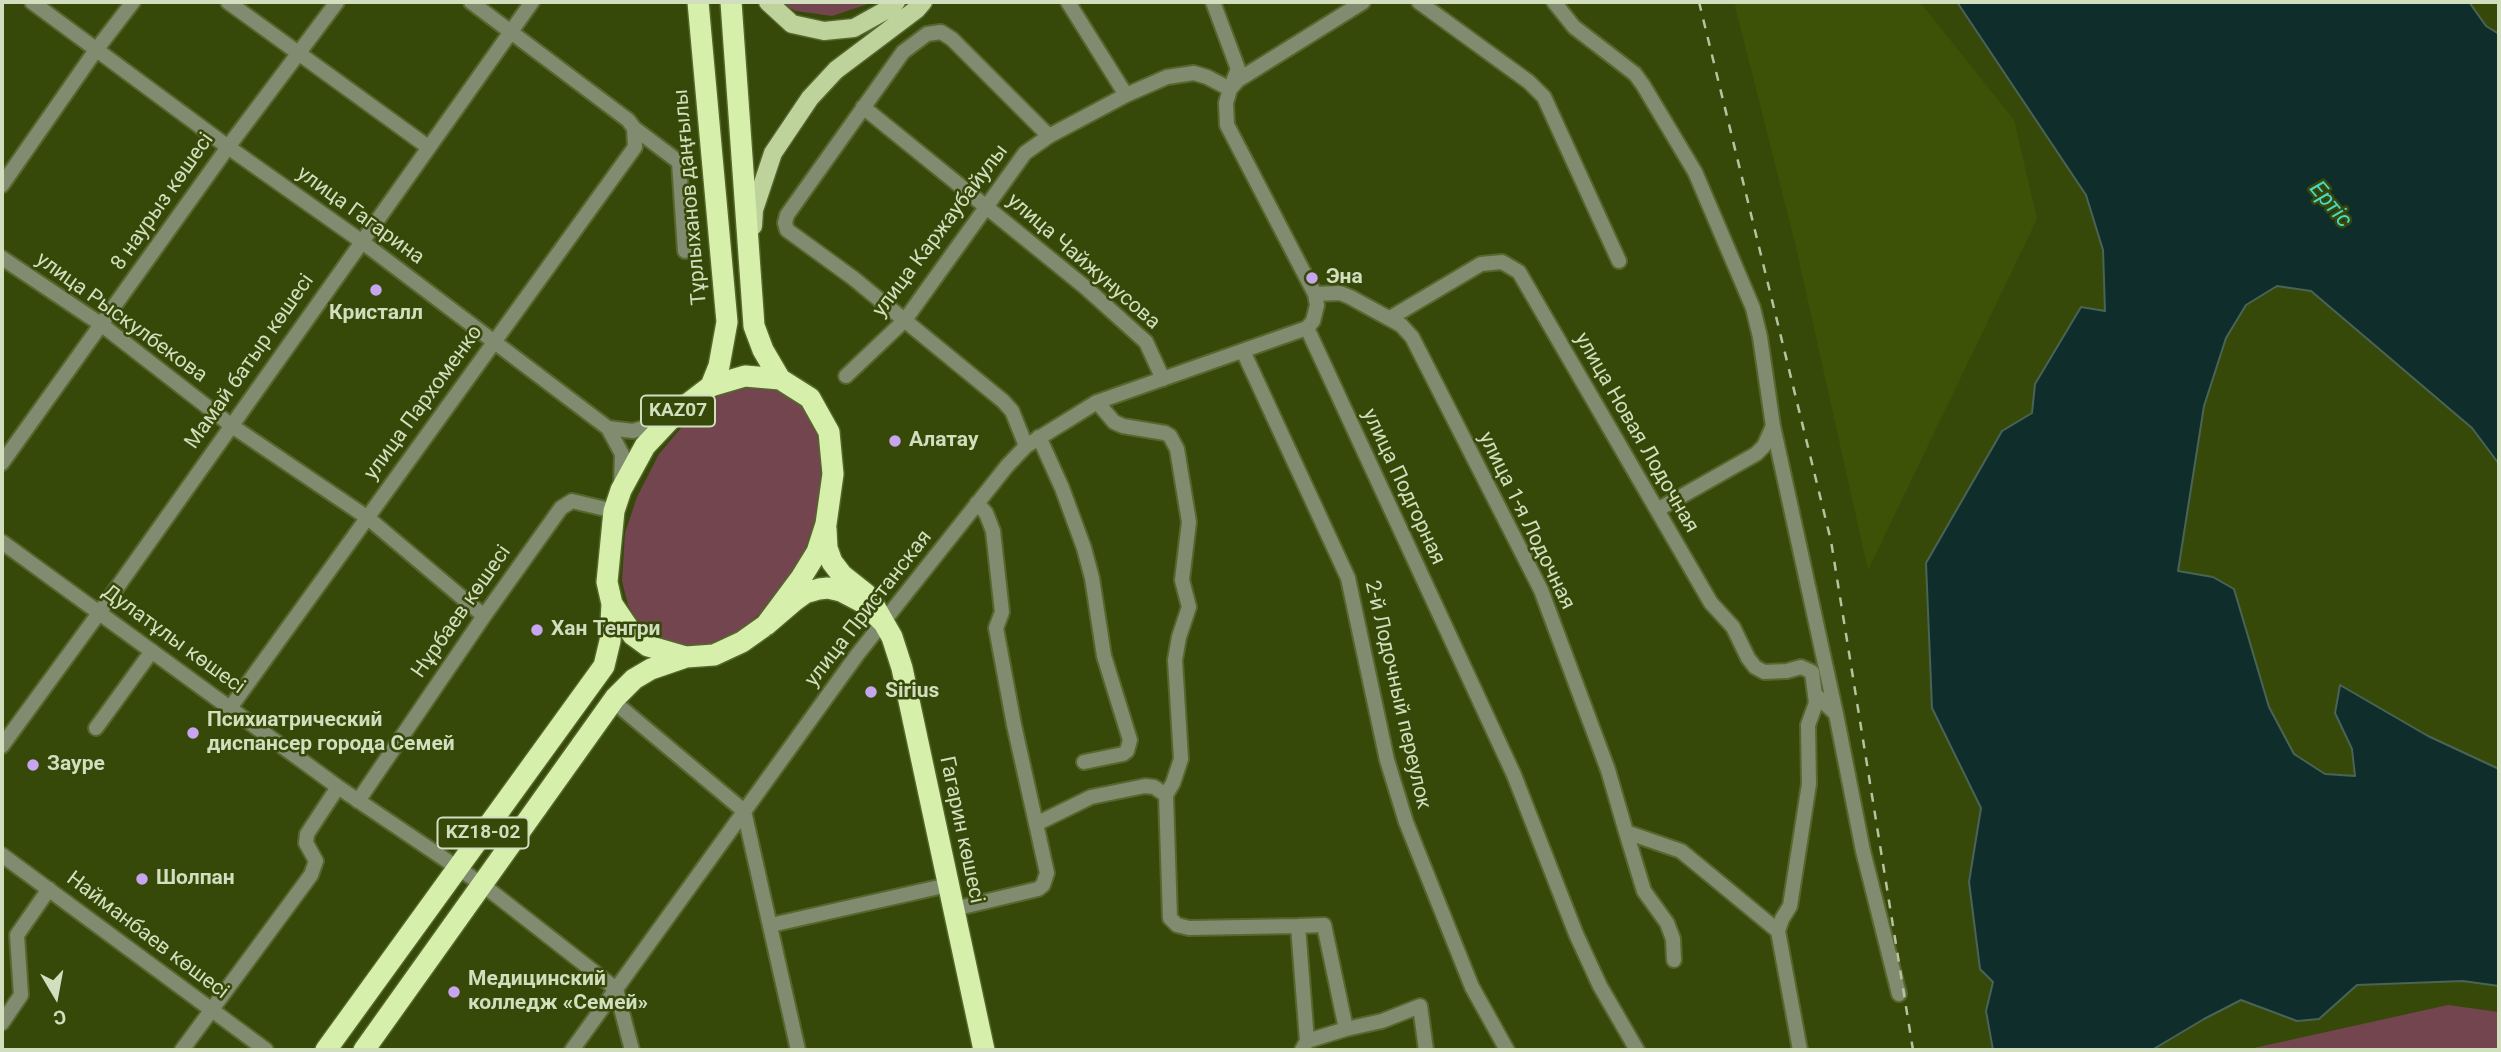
<!DOCTYPE html>
<meta charset="utf-8">
<style>
body{margin:0}
#map{position:relative;width:2501px;height:1052px;overflow:hidden;background:#364909;font-family:Roboto,sans-serif}
canvas{display:block}
.frame{position:absolute;inset:0;border:4px solid #d2dfbf;pointer-events:none}
.north{position:absolute;left:21px;top:961px;width:70px;height:70px;-webkit-text-stroke:5px #364909;paint-order:stroke;rotate:170deg;font-size:19px;font-weight:700;line-height:28px;text-align:center;color:#d2dfbf}
.north::after{content:'';display:block;margin:auto;width:24px;height:32px;background:#d2dfbf;clip-path:polygon(50% 0,100% 100%,50% 72%,0 100%)}
</style>
<div id="map">
<canvas width="2501" height="1052"></canvas>
<div class="frame"></div>
<div class="north">С</div>
</div>
<script>
const ctx = document.querySelector('canvas').getContext('2d');
ctx.lineJoin = 'round';
function paint(path, color) { ctx.fillStyle = color; ctx.fill(path, 'evenodd'); }
const shape = rows => new Path2D(rows.map(r => 'M' + r).join(''));
function strokePath(path, color, width, dash) { ctx.strokeStyle = color; ctx.lineWidth = width; ctx.lineCap = dash ? 'butt' : 'round'; ctx.setLineDash(dash || []); ctx.stroke(path); }
function label(font, color, halo, rows, align = 'center') {
  ctx.font = font + ' Roboto,sans-serif'; ctx.lineWidth = 5; ctx.setLineDash([]); ctx.textBaseline = 'middle'; ctx.strokeStyle = halo; ctx.fillStyle = color; for (const [text, x, y, turn = 0] of rows) {
    ctx.save(); ctx.translate(x, y); ctx.rotate((+turn || 0) * Math.PI / 180); ctx.textAlign = isNaN(turn) ? turn : align; if (halo) ctx.strokeText(text, 0, 0); ctx.fillText(text, 0, 0); ctx.restore();
  }
}
paint(shape([
 [1734,2,1920,2,2014,120,2037,219,1868,570,1795,243]
]), '#3d5207');
paint(shape([
 [778,2,870,2,865,5,832,16,796,11],
 [750,386,776,389,803,406,821,432,826,469,820,507,802,558,769,605,744,628,724,641,701,649,679,648,653,637,637,622,628,605,622,581,625,533,637,497,659,454,691,416,718,396],
 [2448,1005,2499,1012,2499,1050,2245,1050]
]), '#72454f');
const water = shape([
 [1957,2,2469,2,2486,26,2499,34,2499,464,2472,428,2311,291,2277,286,2246,305,2226,338,2204,406,2178,571,2213,577,2234,589,2269,707,2294,754,2325,774,2355,776,2352,749,2335,713,2340,685,2428,736,2499,769,2499,986,2463,981,2357,985,2319,1019,2297,1021,2241,1000,2204,1019,2152,1050,1993,1050,1986,1011,1993,982,1980,969,1969,882,1981,808,1932,708,1926,563,2002,431,2032,413,2035,384,2081,307,2105,311,2103,250,2086,195,1957,2]
]);
paint(water, '#0f2e2b');
strokePath(water, '#4a6357', 2);
const minor = shape([
 [32,2,228,147,361,241,608,428,622,454,621,484],
 [228,2,428,147],
 [1068,2,1126,95],
 [1419,2,1529,82,1544,97,1619,261],
 [1554,2,1574,27,1635,74,1643,85,1695,172,1753,308,1760,337,1773,426,1764,446,1756,454,1657,510],
 [863,107,1085,287,1146,342,1163,379],
 [634,128,679,162,685,251],
 [2,185,96,50,133,2],
 [2,258,102,325,232,426,368,518,484,616],
 [1315,294,1340,293,1350,297,1401,325,1412,337,1541,590,1608,770,1626,832,1681,851,1778,931],
 [1390,318,1481,264,1502,262,1519,272,1711,603,1733,627,1748,658,1755,667,1764,672,1787,671,1801,667,1812,672,1816,703,1808,725,1809,784,1790,906,1782,919,1778,931,1800,1050],
 [1307,328,1514,775,1576,934,1600,986,1637,1050],
 [1243,351,1348,578,1387,760,1406,822,1472,987,1507,1050],
 [846,376,905,320,1025,153,1049,136,1126,95,1167,77,1194,73,1207,77,1230,89,1238,69,1213,2],
 [1097,402,1114,422,1123,426,1165,433,1170,436,1177,449,1189,522,1182,580,1189,607,1179,637,1175,660,1181,759,1173,783,1166,795,1170,918,1177,925,1189,928,1298,926,1307,1041],
 [1773,426,1836,714,1815,694],
 [608,428,633,431,656,424,666,418],
 [1039,437,1062,488,1084,548,1092,578,1104,656,1130,740,1127,751,1123,754,1084,762],
 [1026,446,1012,411,1003,401,853,278,787,230,785,223,787,215,903,52,927,34,941,32,952,39,1049,136],
 [2,463,228,147,337,2],
 [2,542,338,787,483,885,616,989,632,1050],
 [613,701,744,811,798,1050],
 [230,708,635,147,634,128,628,120,471,2],
 [1836,714,1863,851,1899,994],
 [96,728,152,651],
 [2,746,99,613,532,2],
 [358,801,484,616,561,508,572,501,614,511],
 [1036,824,1091,797,1145,786,1154,787,1166,795],
 [1626,832,1644,891,1667,923,1673,939,1674,960],
 [2,855,266,1050],
 [954,909,1038,889,1043,885,1047,873,1014,725,996,628,1002,612,993,531,986,513,977,503],
 [771,925,948,885],
 [1298,926,1324,925,1346,1029,1382,1021,1420,1006,1426,1050],
 [2,1023,21,995,17,935,49,889],
 [182,1050,311,875,316,861,306,843,307,834,338,787],
 [572,1050,857,655,1007,466,1026,446,1097,402,1307,328,1313,321,1317,305,1315,294,1227,125,1226,103,1230,89,1238,80,1363,2],
 [1302,1050,1307,1041,1346,1029]
]);
const major = shape([
 [768,2,792,24,824,31,854,28,890,8,896,2],
 [753,226,754,210,773,153,810,98,836,70,917,9,923,2]
]);
const highway = shape([
 [698,2,727,322,719,366,711,386],
 [731,2,754,326,763,350,780,379],
 [826,529,827,548,832,562,842,575,866,594,872,602,892,637,902,668,984,1050],
 [766,625,801,578,817,552,826,524,833,474,829,432,810,398,780,379,745,376,711,386,677,412,645,446,621,490,614,511,607,582,612,604,633,635,648,646,686,657,714,655,742,642,766,625,794,601,805,593,819,589,828,588,841,591,862,602,883,622],
 [326,1050,604,666,610,641,612,604],
 [364,1050,615,698,634,679,651,669,686,657]
]);
strokePath(minor, '#55672d', 18);
strokePath(major, '#55672d', 21);
strokePath(highway, '#55672d', 24);
strokePath(minor, '#808b70', 14);
strokePath(major, '#bed39b', 18);
strokePath(highway, '#d6f0ac', 21);
strokePath(shape([
 [1699,2,1831,541,1913,1050]
]), '#b5c39e', 2.5, [9, 9]);
for (const [x, y, r, color] of [
 [1312,278,7,"#c8a6ef"],
 [376,290,7,"#c8a6ef"],
 [895,441,7,"#c8a6ef"],
 [537,630,7,"#c8a6ef"],
 [871,692,7,"#c8a6ef"],
 [193,733,7,"#c8a6ef"],
 [33,765,7,"#c8a6ef"],
 [142,879,7,"#c8a6ef"],
 [454,992,7,"#c8a6ef"]
]) { const dot = new Path2D(); dot.arc(x, y, r, 0, 2 * Math.PI); ctx.fillStyle = color; ctx.fill(dot); strokePath(dot, '#364909', 2.5); }
for (const [x, y, w] of [
 [678,411,74],
 [483,833,91]
]) { const box = new Path2D(); box.roundRect(x - w / 2, y - 15.5, w, 31, 5); ctx.fillStyle = '#364909'; ctx.fill(box); strokePath(box, '#d2dfbf', 2); }
label('bold 19px', '#d2dfbf', null, [
 ["KAZ07",678,411],
 ["KZ18-02",483,833]
]);
label('21px', '#d2dfbf', '#364909', [
 ["Тұрлыханов даңғылы",691,197,-95],
 ["8 наурыз көшесі",163,202,-55],
 ["улица Гагарина",360,216,36],
 ["улица Каржаубайулы",941,231,-53],
 ["улица Чайжунусова",1083,262,41],
 ["улица Рыскулбекова",121,318,36],
 ["Мамай батыр көшесі",250,362,-55],
 ["улица Пархоменко",424,403,-54],
 ["улица Новая Лодочная",1636,433,60],
 ["улица Подгорная",1403,487,65],
 ["улица 1-я Лодочная",1526,521,64],
 ["улица Пристанская",869,609,-52],
 ["Нұрбаев көшесі",462,612,-55],
 ["Дулатұлы көшесі",173,640,36],
 ["2-й Лодочный переулок",1397,695,77],
 ["Гагарин көшесі",961,830,78],
 ["Найманбаев көшесі",147,936,37]
]);
label('bold 21px', '#d2dfbf', '#364909', [
 ["Эна",1326,278],
 ["Кристалл",376,314,"center"],
 ["Алатау",909,441],
 ["Хан Тенгри",551,630],
 ["Sirius",885,692],
 ["Психиатрический",207,721],
 ["диспансер города Семей",207,745],
 ["Зауре",47,765],
 ["Шолпан",156,879],
 ["Медицинский",468,980],
 ["колледж «Семей»",468,1004]
], 'left');
label('italic 23px', '#47d8c9', '#364909', [
 ["Ертіс",2330,205,50]
]);
</script>
